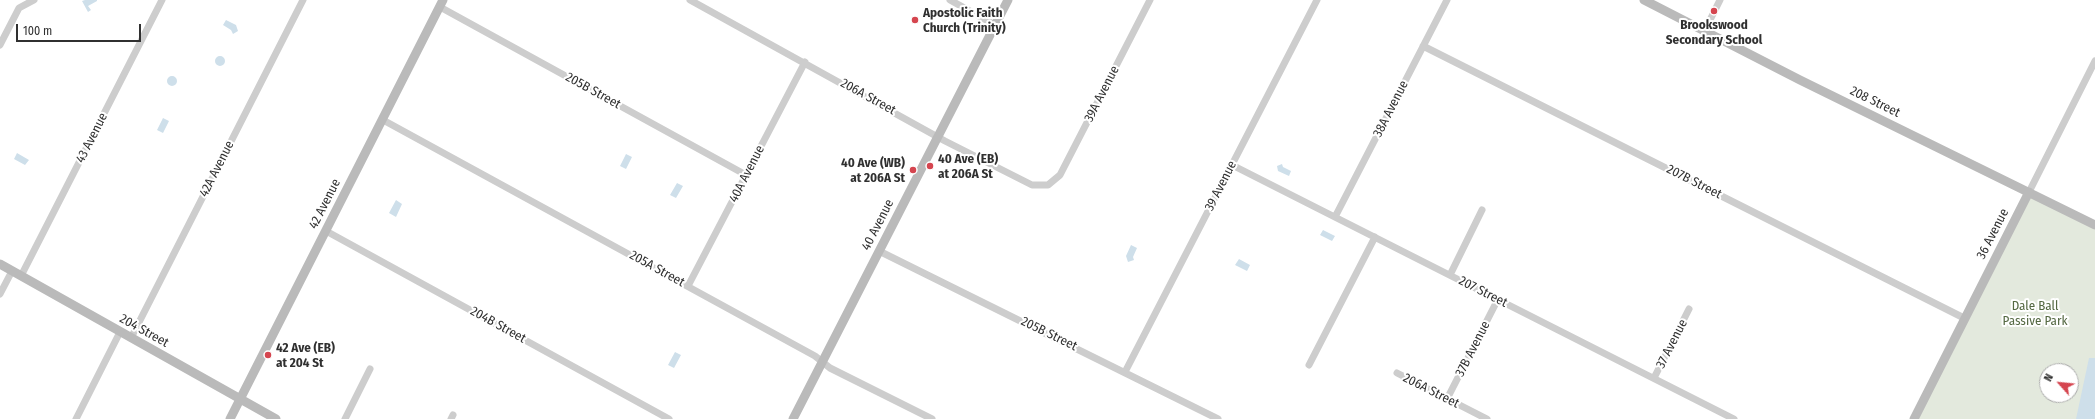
<!DOCTYPE html>
<style>
body{margin:0}
#map{position:relative;width:2095px;height:419px;overflow:hidden;background:#fff;font-family:"Fira Sans Condensed",sans-serif}
canvas{display:block}
.north{position:absolute;left:2039px;top:363px;width:40px;height:40px;box-sizing:border-box;background:#fff;border:1px solid #acacac;border-radius:50%;rotate:297deg;font-size:11px;font-weight:700;line-height:16px;text-align:center;color:#303030}
.north::after{content:'';display:block;margin:auto;width:14px;height:18px;background:#d5454f;clip-path:polygon(50% 0,100% 100%,50% 72%,0 100%)}
.scale{position:absolute;left:16px;top:24px;width:125px;height:18px;box-sizing:border-box;border:2px solid #303030;border-top:0;padding-left:5px;font-size:12px;line-height:14px;white-space:nowrap;color:#303030;-webkit-text-stroke:3px #fff;paint-order:stroke}
</style>
<div id="map">
<canvas width="2095" height="419"></canvas>
<div class="north">N</div>
<div class="scale">100 m</div>
</div>
<script>
const ctx = document.querySelector('canvas').getContext('2d');
ctx.lineJoin = 'round';
function paint(path, color) { ctx.fillStyle = color; ctx.fill(path, 'evenodd'); }
const shape = rows => new Path2D(rows.map(r => 'M' + r).join(''));
function strokePath(path, color, width, dash) { ctx.strokeStyle = color; ctx.lineWidth = width; ctx.lineCap = dash ? 'butt' : 'round'; ctx.setLineDash(dash || []); ctx.stroke(path); }
function label(font, color, halo, rows, align = 'center') {
  ctx.font = font + ' "Fira Sans Condensed",sans-serif'; ctx.lineWidth = 4; ctx.setLineDash([]); ctx.textBaseline = 'middle'; ctx.strokeStyle = halo; ctx.fillStyle = color; for (const [text, x, y, turn = 0] of rows) {
    ctx.save(); ctx.translate(x, y); ctx.rotate((+turn || 0) * Math.PI / 180); ctx.textAlign = isNaN(turn) ? turn : align; if (halo) ctx.strokeText(text, 0, 0); ctx.fillText(text, 0, 0); ctx.restore();
  }
}
paint(shape([
 [2029,192,2095,225,2095,419,1918,419],
 [2047,371,2071,371,2071,395,2047,395]
]), '#e3e9dd');
paint(shape([
 [85,0,97,0,97,1,88,6,91,10,88,12,82,1],
 [226,20,236,25,238,31,233,34,231,30,223,25],
 '215 61a5 5 0 1 1 10 0a5 5 0 1 1-10 0Z',
 '167 81a5 5 0 1 1 10 0a5 5 0 1 1-10 0Z',
 [163,118,169,121,163,133,157,130],
 [17,153,29,160,25,165,14,159],
 [626,154,632,157,626,169,620,166],
 [1282,164,1283,167,1291,171,1289,176,1278,171,1277,166],
 [677,183,683,186,676,198,670,195],
 [396,200,402,204,396,217,389,213],
 [1323,230,1335,236,1332,241,1320,235],
 [1131,245,1137,248,1133,257,1134,260,1128,262,1126,256],
 [1239,259,1250,265,1247,271,1235,265],
 [675,352,681,355,674,368,668,365],
 [2089,358,2095,358,2095,419,2076,419]
]), '#cedfea');
strokePath(shape([
 [690,0,945,141,1032,185,1048,185,1060,175,1150,0],
 [950,0,995,25],
 [440,7,746,175],
 [1705,30,1720,0],
 [0,45,19,8,34,0],
 [1423,46,1964,318],
 [383,120,815,356,830,368,932,419],
 [1232,165,1734,419],
 [2029,192,2095,61],
 [1335,217,1447,0],
 [326,231,669,419],
 [879,251,1218,419],
 [1450,275,1482,210],
 [21,276,162,0],
 [688,286,805,62],
 [0,294,12,271],
 [131,338,303,0],
 [1309,365,1375,237],
 [1125,372,1317,0],
 [1397,373,1487,419],
 [1654,378,1689,309],
 [1447,399,1498,299],
 [76,419,120,332],
 [345,419,370,369],
 [451,419,453,415]
]), '#cdcdcd', 7);
strokePath(shape([
 [1644,0,1800,80,2095,225],
 [0,264,276,419],
 [230,419,443,0],
 [793,419,1008,0],
 [1914,419,2029,192]
]), '#bababa', 9);
for (const [x, y, r, color] of [
 [1714,11,4,"#d5454f"],
 [915,20,4,"#d5454f"],
 [930,166,4,"#d5454f"],
 [913,170,4,"#d5454f"],
 [268,355,4,"#d5454f"]
]) { const dot = new Path2D(); dot.arc(x, y, r, 0, 2 * Math.PI); ctx.fillStyle = color; ctx.fill(dot); strokePath(dot, '#fff', 1.5); }
label('bold 13px', '#303030', '#fff', [
 ["Apostolic Faith",923,13],
 ["Church (Trinity)",923,28],
 ["Brookswood",1714,25,"center"],
 ["Secondary School",1714,40,"center"],
 ["40 Ave (EB)",938,159],
 ["at 206A St",938,174],
 ["40 Ave (WB)",905,163,"right"],
 ["at 206A St",905,178,"right"],
 ["42 Ave (EB)",276,348],
 ["at 204 St",276,363]
], 'left');
label('13px', '#303030', '#fff', [
 ["205B Street",593,91,29],
 ["39A Avenue",1102,94,-63],
 ["206A Street",868,97,29],
 ["208 Street",1875,102,26],
 ["38A Avenue",1391,109,-63],
 ["43 Avenue",92,138,-63],
 ["42A Avenue",217,169,-63],
 ["40A Avenue",747,174,-63],
 ["207B Street",1694,182,27],
 ["39 Avenue",1221,186,-63],
 ["42 Avenue",325,204,-63],
 ["40 Avenue",878,225,-63],
 ["36 Avenue",1993,234,-63],
 ["205A Street",657,269,29],
 ["207 Street",1483,292,27],
 ["204B Street",498,325,29],
 ["204 Street",144,331,29],
 ["205B Street",1049,334,26],
 ["37 Avenue",1672,344,-63],
 ["37B Avenue",1473,349,-63],
 ["206A Street",1431,391,27]
]);
label('13px', '#546842', '#fff', [
 ["Dale Ball",2035,306],
 ["Passive Park",2035,321]
]);
</script>
